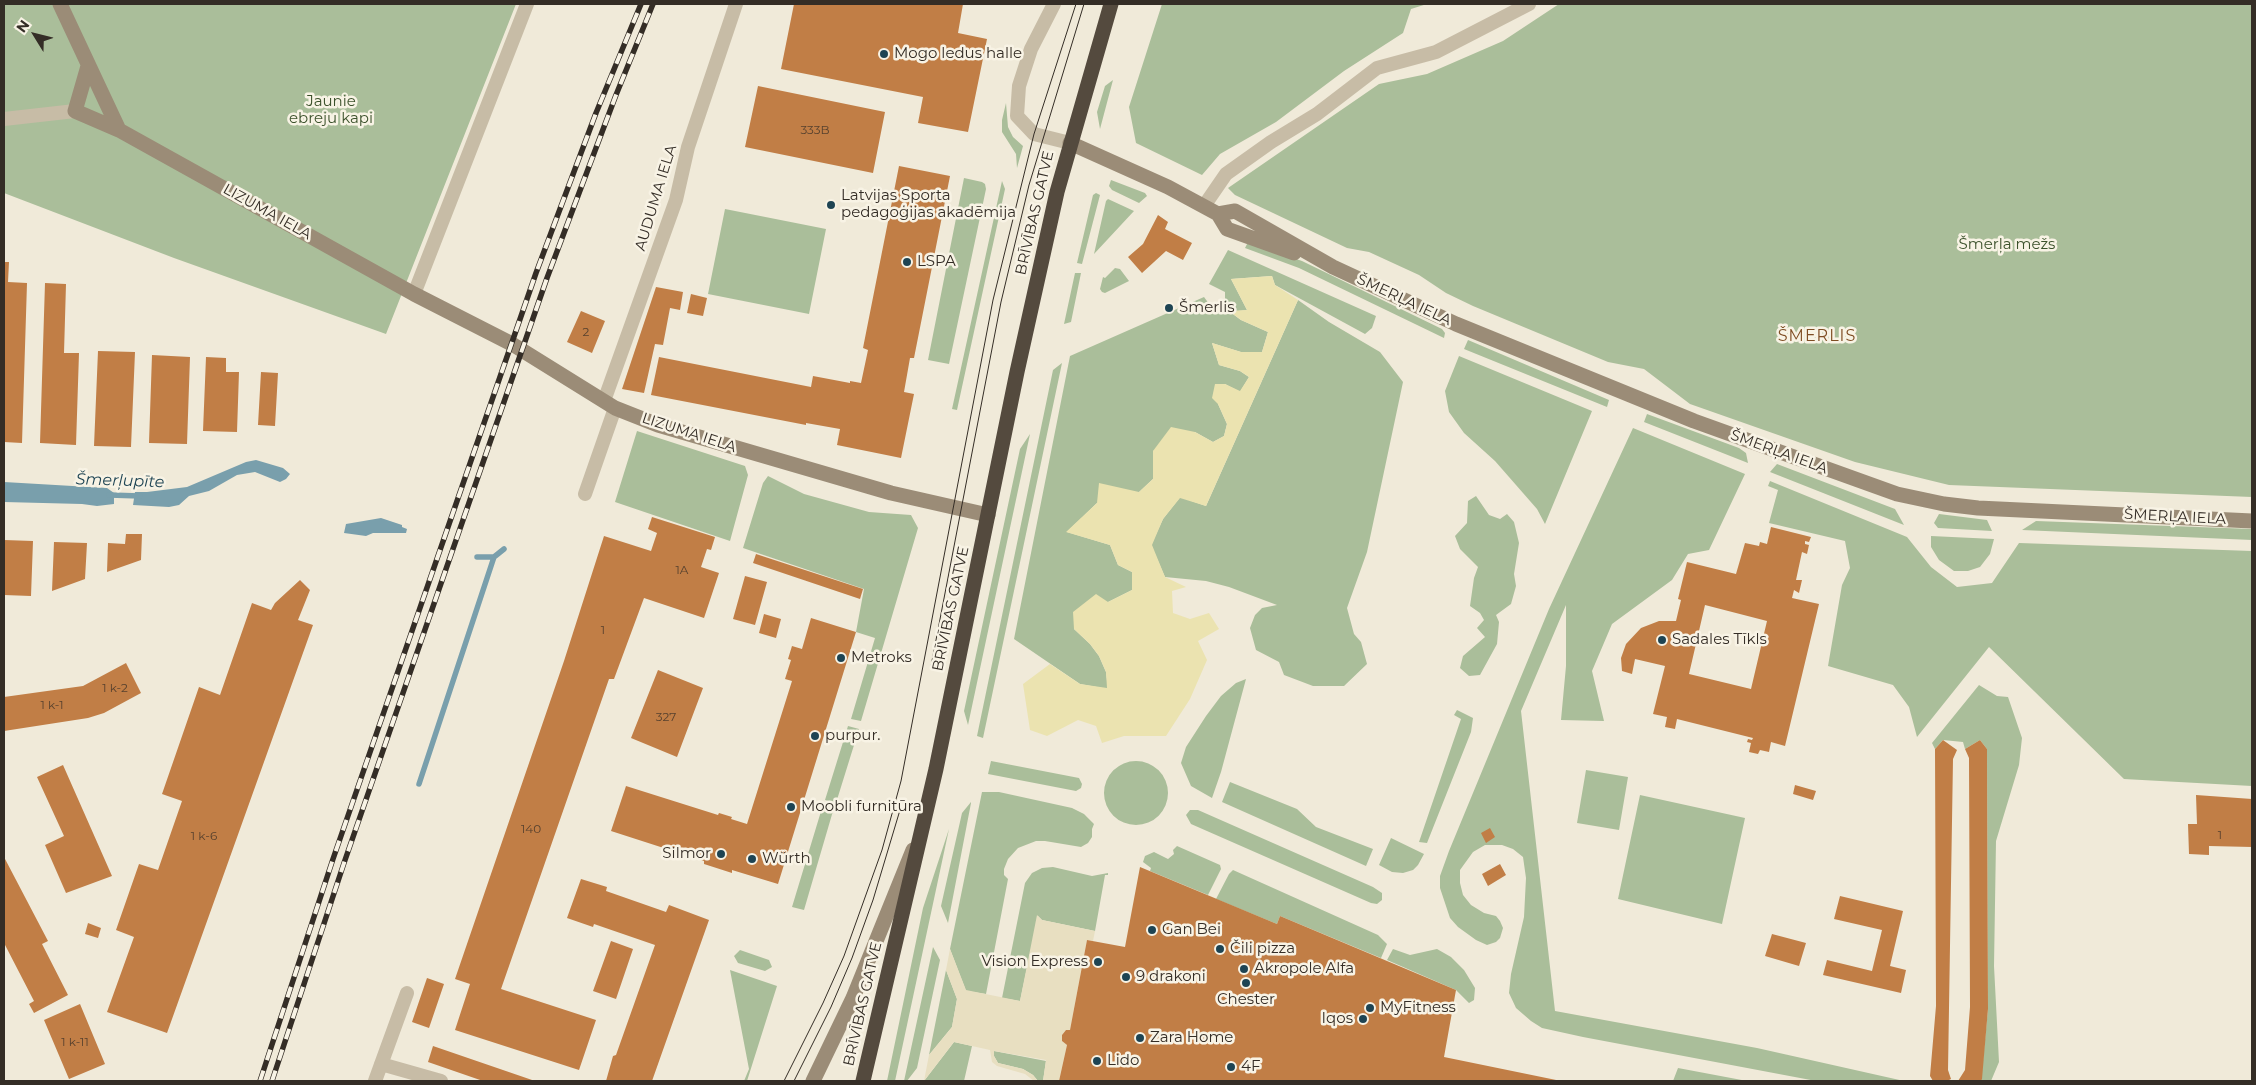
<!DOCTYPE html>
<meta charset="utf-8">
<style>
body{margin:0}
#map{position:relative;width:2256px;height:1085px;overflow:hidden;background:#f0ead9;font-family:Montserrat,sans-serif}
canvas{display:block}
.frame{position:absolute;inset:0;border:5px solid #342d26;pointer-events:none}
.north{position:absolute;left:10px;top:10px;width:50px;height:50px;-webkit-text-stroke:4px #f8f3e5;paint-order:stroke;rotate:306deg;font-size:14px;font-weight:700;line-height:20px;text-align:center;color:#342d26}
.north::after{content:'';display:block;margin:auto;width:18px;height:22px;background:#342d26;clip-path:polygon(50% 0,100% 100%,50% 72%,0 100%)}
</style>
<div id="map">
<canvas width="2256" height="1085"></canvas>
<div class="frame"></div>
<div class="north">N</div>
</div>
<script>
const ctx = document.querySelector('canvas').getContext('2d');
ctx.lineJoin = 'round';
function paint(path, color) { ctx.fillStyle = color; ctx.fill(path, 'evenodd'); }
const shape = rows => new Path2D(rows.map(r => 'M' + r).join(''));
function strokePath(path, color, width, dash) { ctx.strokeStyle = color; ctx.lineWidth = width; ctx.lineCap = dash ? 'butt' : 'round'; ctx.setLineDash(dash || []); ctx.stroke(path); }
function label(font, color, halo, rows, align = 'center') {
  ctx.font = font + ' Montserrat,sans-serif'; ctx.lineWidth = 5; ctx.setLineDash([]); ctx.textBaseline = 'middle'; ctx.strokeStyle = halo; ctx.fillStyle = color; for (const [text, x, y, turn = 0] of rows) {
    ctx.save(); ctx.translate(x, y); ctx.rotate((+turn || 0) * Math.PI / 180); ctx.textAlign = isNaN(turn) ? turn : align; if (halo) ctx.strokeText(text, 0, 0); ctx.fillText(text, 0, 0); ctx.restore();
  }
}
paint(shape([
 [4,4,516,4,386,334,174,258,4,193],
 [1162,4,1427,4,1411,9,1403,33,1344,71,1276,122,1220,154,1202,175,1136,143,1129,107],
 [1559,4,2252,4,2252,497,1949,485,1855,462,1690,404,1644,369,1608,362,1473,306,1446,293,1419,275,1369,252,1347,248,1235,195,1228,188,1379,84,1427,74,1503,41],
 [1113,80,1100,129,1097,112,1105,86],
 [1006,103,1008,127,1013,137,1023,146,1017,168,1016,154,1002,132,1002,120],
 [964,178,982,182,985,184,986,189,949,364,928,360],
 [1111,180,1145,193,1147,196,1139,203,1112,190,1109,186],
 [1002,181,1005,189,957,410,952,409],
 [1096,193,1100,195,1082,264,1077,263,1093,195],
 [1108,199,1134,211,1094,254,1106,201],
 [725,209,826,229,809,314,708,294],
 [1248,242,1302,261,1442,329,1445,333,1444,338,1299,268,1245,248],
 [1228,250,1376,316,1372,328,1365,334,1275,285,1272,276,1231,279,1247,310,1230,312,1241,320,1268,332,1262,352,1241,352,1212,343,1219,365,1240,371,1249,377,1240,392,1225,384,1218,404,1227,424,1224,436,1213,442,1195,432,1153,451,1153,479,1139,492,1097,503,1067,532,1110,545,1118,565,1132,572,1132,590,1108,602,1074,629,1090,644,1099,656,1106,672,1108,689,1080,684,1014,639,1070,356,1204,297,1215,312,1225,302,1225,292,1209,284],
 [1115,268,1120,269,1129,281,1105,293,1102,292,1100,289,1103,277,1105,278],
 [1075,273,1081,273,1071,322,1064,324],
 [1298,300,1329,322,1380,352,1403,382,1367,552,1347,608,1354,634,1361,642,1367,664,1344,686,1313,686,1284,675,1279,662,1256,650,1250,628,1255,615,1262,608,1277,605,1229,587,1206,581,1165,577,1151,545,1163,519,1180,497,1206,506],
 [1468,340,1609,400,1607,407,1464,349],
 [1459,356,1592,411,1545,524,1537,509,1495,461,1464,433,1449,412,1445,391],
 [1062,363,983,738,977,736,1053,370],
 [1647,414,1739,448,1746,453,1748,463,1644,422],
 [1633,428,1745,474,1709,550,1688,554,1672,580,1612,624,1592,671,1604,721,1561,720,1566,666,1566,605,1521,711,1555,1011,1757,1048,1904,1081,1816,1081,1583,1037,1542,1028,1531,1021,1516,1008,1509,993,1511,974,1524,917,1526,878,1523,857,1513,849,1502,845,1485,845,1473,852,1460,870,1460,883,1463,895,1471,905,1484,913,1496,916,1500,921,1503,928,1500,938,1496,942,1487,945,1476,940,1458,927,1450,918,1440,888,1440,876,1449,851,1549,609],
 [637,431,745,466,748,475,730,541,615,502],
 [1030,434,968,725,964,711,1020,449],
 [1777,464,1895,509,1904,525,1770,472],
 [768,476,804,494,869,512,911,515,918,528,861,721,851,719,875,638,856,632,864,589,743,548,763,483],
 [1770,481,1907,537,1931,567,1957,587,1992,583,2019,543,2252,551,2252,786,2124,779,1989,647,1917,737,1909,707,1893,685,1828,666,1842,585,1850,568,1845,541,1769,523,1778,490,1768,486],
 [1476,496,1489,515,1500,519,1507,514,1514,522,1519,543,1514,574,1516,586,1511,604,1496,615,1499,622,1497,644,1480,675,1469,676,1460,668,1463,656,1485,637,1477,628,1484,620,1480,613,1470,606,1474,578,1478,567,1460,549,1455,536,1467,523,1468,501],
 [1939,514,1987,520,1992,531,1938,528,1934,523],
 [2036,521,2252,529,2252,540,2022,530],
 [1931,536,1994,539,1990,554,1980,567,1968,571,1954,571,1939,560,1931,547],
 [1246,679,1221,772,1212,798,1191,786,1181,763,1186,747,1206,716,1221,696,1236,683],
 [1979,685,1997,696,2008,697,2022,738,2019,765,1996,841,1994,966,1999,1062,1991,1081,1981,1081,1988,1009,1987,749,1980,740,1965,749,1963,742,1943,740,1935,749,1932,743],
 [1457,710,1473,718,1471,732,1427,843,1419,842,1461,719,1454,715],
 [848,726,859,729,836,803,825,800],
 [991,761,1079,778,1082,784,1081,788,1076,791,988,774],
 '1104 793a32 32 0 1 1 64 0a32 32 0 1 1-64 0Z',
 [1586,770,1628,777,1619,830,1577,823],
 [1230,782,1297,809,1316,827,1373,849,1366,866,1222,802],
 [982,792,999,792,1072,808,1084,814,1094,824,1092,829,1092,837,1088,843,1081,847,1045,841,1036,841,1018,848,1008,859,1004,869,1004,875,1008,879,986,994,966,991,950,949],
 [1640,795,1745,818,1722,924,1618,899],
 [971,802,971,803,948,923,941,906,962,813],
 [822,808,833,811,804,910,792,907],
 [1190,810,1198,810,1373,887,1382,893,1382,900,1377,904,1371,903,1191,824,1186,815],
 [949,829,895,1081,887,1081,923,908],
 [1391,838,1424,854,1418,865,1413,870,1403,873,1392,872,1379,865],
 [1177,846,1220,865,1221,869,1208,895,1150,871,1151,868,1143,862,1145,856,1154,852,1168,859,1174,854,1173,850],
 [1053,867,1092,876,1108,873,1108,875,1105,875,1095,931,1042,920,1038,916,1020,1001,1002,998,1025,883,1032,873,1042,868],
 [1233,870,1378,935,1387,944,1381,958,1280,916,1277,924,1216,899,1229,874],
 [933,947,940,960,917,1068,907,1081,904,1081],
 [1393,949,1410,955,1437,949,1451,957,1464,970,1475,988,1474,1000,1469,1003,1456,990,1387,960],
 [740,950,769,960,772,967,765,971,738,963,734,956],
 [730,970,777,986,747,1081,744,1081,749,1069],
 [946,970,957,999,952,1027,929,1055],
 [954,1042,972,1046,964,1081,924,1081],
 [994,1051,1046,1061,1043,1081,1038,1081,1033,1075,1023,1069,998,1063,994,1056],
 [1678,1068,1747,1081,1673,1081]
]), '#aabe9a');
paint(shape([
 [1272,276,1275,285,1298,300,1206,506,1180,498,1163,519,1152,545,1165,577,1186,587,1172,591,1173,613,1190,619,1209,613,1219,629,1198,641,1207,660,1190,699,1166,736,1124,736,1102,743,1096,726,1078,720,1047,736,1030,730,1023,684,1050,664,1080,684,1107,688,1106,672,1099,656,1090,644,1074,629,1073,612,1096,594,1108,602,1132,590,1132,572,1118,565,1110,545,1066,532,1097,503,1099,483,1139,492,1153,479,1153,451,1171,427,1195,432,1213,442,1224,436,1227,424,1218,404,1212,398,1215,384,1225,384,1240,391,1249,377,1240,371,1219,365,1212,343,1241,352,1262,352,1268,332,1241,320,1229,311,1247,310,1231,279]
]), '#ebe3b0');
paint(shape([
 [1037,915,1042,920,1095,931,1093,941,1087,940,1070,1030,1066,1030,1062,1035,1062,1041,1067,1045,1059,1081,1043,1081,1046,1060,994,1051,994,1056,998,1063,1023,1069,1033,1075,1038,1081,1034,1081,1025,1074,997,1066,992,1062,990,1050,954,1042,924,1081,929,1055,952,1027,957,999,946,970,950,949,966,990,1020,1001]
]), '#e8dfc1');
paint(shape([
 [256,460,283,468,290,474,286,479,280,482,255,472,237,475,209,491,189,496,179,505,169,507,133,505,135,492,147,492,187,487,246,462],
 [4,482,107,488,114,493,114,504,97,506,82,504,4,502],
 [381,518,402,525,402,527,407,529,406,533,373,533,366,536,344,533,346,524]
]), '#799fac');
strokePath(shape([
 [109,495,140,496],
 [477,557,494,557,504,549],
 [419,784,494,557]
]), '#799fac', 5.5);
paint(shape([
 [794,4,963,4,958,33,987,39,968,132,918,123,923,97,781,69],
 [758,86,885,112,873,173,745,147],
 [899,166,950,176,914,358,910,358,904,392,914,394,901,458,837,445,840,429,806,423,806,425,651,395,659,357,811,387,813,376,850,383,850,381,861,383,868,350,863,348],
 [1158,215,1168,222,1165,229,1192,243,1183,260,1166,251,1142,273,1128,257,1143,244],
 [4,262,9,262,8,282,27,283,22,443,4,442],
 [45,283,66,284,64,353,79,353,76,445,40,443],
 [656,287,683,292,680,310,670,308,663,345,655,344,644,393,622,389],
 [691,294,707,298,703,316,687,313],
 [581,311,605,321,592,353,567,342],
 [98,351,135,352,131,447,94,446],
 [152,355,190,357,187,444,149,443],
 [206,357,226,358,226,372,239,372,237,432,203,431],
 [261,372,278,373,275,426,258,425],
 [652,517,715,537,711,550,707,549,701,567,719,573,704,618,644,598,614,679,609,679,501,989,596,1020,579,1070,455,1030,470,984,455,979,564,661,604,536,651,551,657,533,648,529],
 [1771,527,1811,537,1809,542,1805,541,1805,544,1809,545,1807,554,1802,552,1796,580,1802,580,1799,593,1794,590,1792,598,1819,604,1785,746,1771,742,1769,752,1760,750,1758,754,1749,752,1751,743,1747,742,1748,739,1752,740,1753,738,1677,719,1675,729,1665,727,1667,717,1653,714,1665,666,1635,659,1632,674,1622,671,1621,658,1626,644,1641,628,1659,621,1676,621,1681,600,1678,599,1687,562,1736,574,1745,543,1759,546,1760,542,1767,544],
 [1705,605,1767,621,1751,689,1689,674],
 [126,534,142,534,141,560,107,572,108,543,125,544],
 [4,540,33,541,31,596,4,595],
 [54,542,87,543,85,579,52,591],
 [756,554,863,589,860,599,753,563],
 [745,576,767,582,755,625,733,619],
 [300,580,310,590,298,620,313,625,167,1033,107,1012,134,937,116,930,139,864,158,870,182,801,162,794,199,687,220,695,252,603,271,610,275,603],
 [764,614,781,619,776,638,759,633],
 [811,618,856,632,778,884,732,870,732,873,704,864,704,861,611,831,626,786,718,815,719,813,732,817,731,819,747,824,792,681,785,679,791,660,788,659,792,646,802,649],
 [126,663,141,693,104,713,88,718,4,731,4,697,83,686],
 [658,670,703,688,677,757,631,738],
 [1943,740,1957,750,1953,759,1948,1070,1951,1079,1947,1081,1933,1081,1930,1076,1936,1006,1935,749],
 [1980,740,1987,749,1988,1009,1982,1079,1981,1081,1958,1081,1965,1070,1970,1007,1969,758,1965,749],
 [63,765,112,876,66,893,45,845,64,836,37,777],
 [1795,785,1816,791,1813,800,1793,794],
 [2196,795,2252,799,2252,847,2209,846,2209,855,2189,854,2188,824,2197,824],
 [1490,828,1495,837,1486,843,1481,833],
 [4,857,48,941,42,944,68,995,34,1013,29,1004,34,1001,4,943],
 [1500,864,1506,875,1488,886,1482,874],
 [1140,867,1277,924,1280,916,1456,990,1444,1057,1561,1081,1059,1081,1067,1045,1062,1041,1062,1035,1066,1030,1070,1030,1087,940,1125,947],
 [581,879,607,887,606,891,666,912,669,905,709,920,652,1081,606,1081,613,1056,616,1055,655,945,594,924,593,927,567,918],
 [1840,896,1903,911,1890,966,1906,970,1901,993,1823,975,1827,960,1872,971,1882,930,1834,919],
 [88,923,101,928,98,938,85,934],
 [1772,934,1806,943,1799,966,1765,956],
 [611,941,633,949,616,999,593,991],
 [427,978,444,984,429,1028,412,1022],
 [80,1004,105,1064,69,1079,44,1020],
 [433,1046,535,1081,483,1081,428,1062]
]), '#c17e46');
strokePath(shape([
 [1054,4,1031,49,1019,86,1017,116,1034,134,1070,143],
 [4,119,75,111],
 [1204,206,1226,174,1271,142,1317,114,1377,68,1436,52,1529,4],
 [414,294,527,4],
 [604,401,676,200,688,147,736,4],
 [585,494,615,408],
 [381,1064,441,1081],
 [375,1081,407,993]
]), '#c7bca6', 14);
strokePath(shape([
 [60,4,119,130],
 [88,66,75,111,119,130,414,294,512,344,615,408,658,425,891,493,988,515],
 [1070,143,1168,187,1218,214,1227,229,1294,253],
 [1218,214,1235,211,1333,267,1456,324,1694,421,1897,494,1944,504,1978,508,2252,521],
 [813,1081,853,998,913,850]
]), '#9b8c77', 15);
strokePath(shape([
 [863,1081,936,769,1017,372,1057,192,1111,4]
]), '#544a3e', 15);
strokePath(shape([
 [931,666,1001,302,1029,185,1084,4],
 [784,1081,823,1003,844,956,882,850,901,781,993,300,1034,134,1076,4],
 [794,1081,831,1007,852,958,873,900,903,800]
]), '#342d26', 1);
const rail = shape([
 [260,1081,333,859,536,273,596,113,641,4],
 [272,1081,344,863,547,278,616,95,653,4]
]);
strokePath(rail, '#342d26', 5.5);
strokePath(rail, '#f8f3e5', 4, [11]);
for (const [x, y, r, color] of [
 [884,54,5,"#1e4453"],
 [831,205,5,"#1e4453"],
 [907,262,5,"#1e4453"],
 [1169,308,5,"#1e4453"],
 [1662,640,5,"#1e4453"],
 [841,658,5,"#1e4453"],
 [815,736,5,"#1e4453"],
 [791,807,5,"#1e4453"],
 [721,854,5,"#1e4453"],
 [752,859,5,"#1e4453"],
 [1152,930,5,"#1e4453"],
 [1220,949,5,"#1e4453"],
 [1098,962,5,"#1e4453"],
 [1244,969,5,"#1e4453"],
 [1126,977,5,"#1e4453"],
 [1246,983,5,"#1e4453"],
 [1370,1008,5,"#1e4453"],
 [1363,1019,5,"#1e4453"],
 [1140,1038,5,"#1e4453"],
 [1097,1061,5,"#1e4453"],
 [1231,1067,5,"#1e4453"]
]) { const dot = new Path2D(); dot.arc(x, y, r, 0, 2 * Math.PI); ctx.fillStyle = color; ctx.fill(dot); strokePath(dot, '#f8f3e5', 2); }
label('12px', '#57412e', null, [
 ["333B",815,130],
 ["2",586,332],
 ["1A",682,570],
 ["1",603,630],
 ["1 k-2",115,688],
 ["1 k-1",52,705],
 ["327",666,717],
 ["140",531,829],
 ["1",2220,835],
 ["1 k-6",204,836],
 ["1 k-11",75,1042]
]);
label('15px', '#342d26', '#f8f3e5', [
 ["Mogo ledus halle",894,54],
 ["Latvijas Sporta",841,196],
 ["pedagoģijas akadēmija",841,213],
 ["LSPA",917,262],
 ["Šmerlis",1179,308],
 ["Sadales Tīkls",1672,640],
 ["Metroks",851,658],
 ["purpur.",825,736],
 ["Moobli furnitūra",801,807],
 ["Silmor",711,854,"right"],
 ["Würth",762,859],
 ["Gan Bei",1162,930],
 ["Čili pizza",1230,949],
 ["Vision Express",1088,962,"right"],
 ["Akropole Alfa",1254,969],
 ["9 drakoni",1136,977],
 ["Chester",1246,1000,"center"],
 ["MyFitness",1380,1008],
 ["Iqos",1353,1019,"right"],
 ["Zara Home",1150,1038],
 ["Lido",1107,1061],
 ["4F",1241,1067]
], 'left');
label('15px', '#3b512b', '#f8f3e5', [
 ["Jaunie",331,102],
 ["ebreju kapi",331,119],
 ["Šmerļa mežs",2007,245]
]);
label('15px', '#342d26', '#f8f3e5', [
 ["AUDUMA IELA",656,198,-73],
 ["LIZUMA IELA",267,212,29],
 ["BRĪVĪBAS GATVE",1035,213,-77],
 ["ŠMERĻA IELA",1404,300,25],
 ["LIZUMA IELA",689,433,18],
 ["ŠMERĻA IELA",1779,452,20],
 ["ŠMERĻA IELA",2175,517,3],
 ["BRĪVĪBAS GATVE",951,609,-78],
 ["BRĪVĪBAS GATVE",863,1004,-77]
]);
ctx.letterSpacing = '1px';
label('16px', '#7f4d23', '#f8f3e5', [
 ["ŠMERLIS",1817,336]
]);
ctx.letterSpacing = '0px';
label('italic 16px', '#1e4453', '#f8f3e5', [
 ["Šmerļupīte",120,481,2]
]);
</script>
